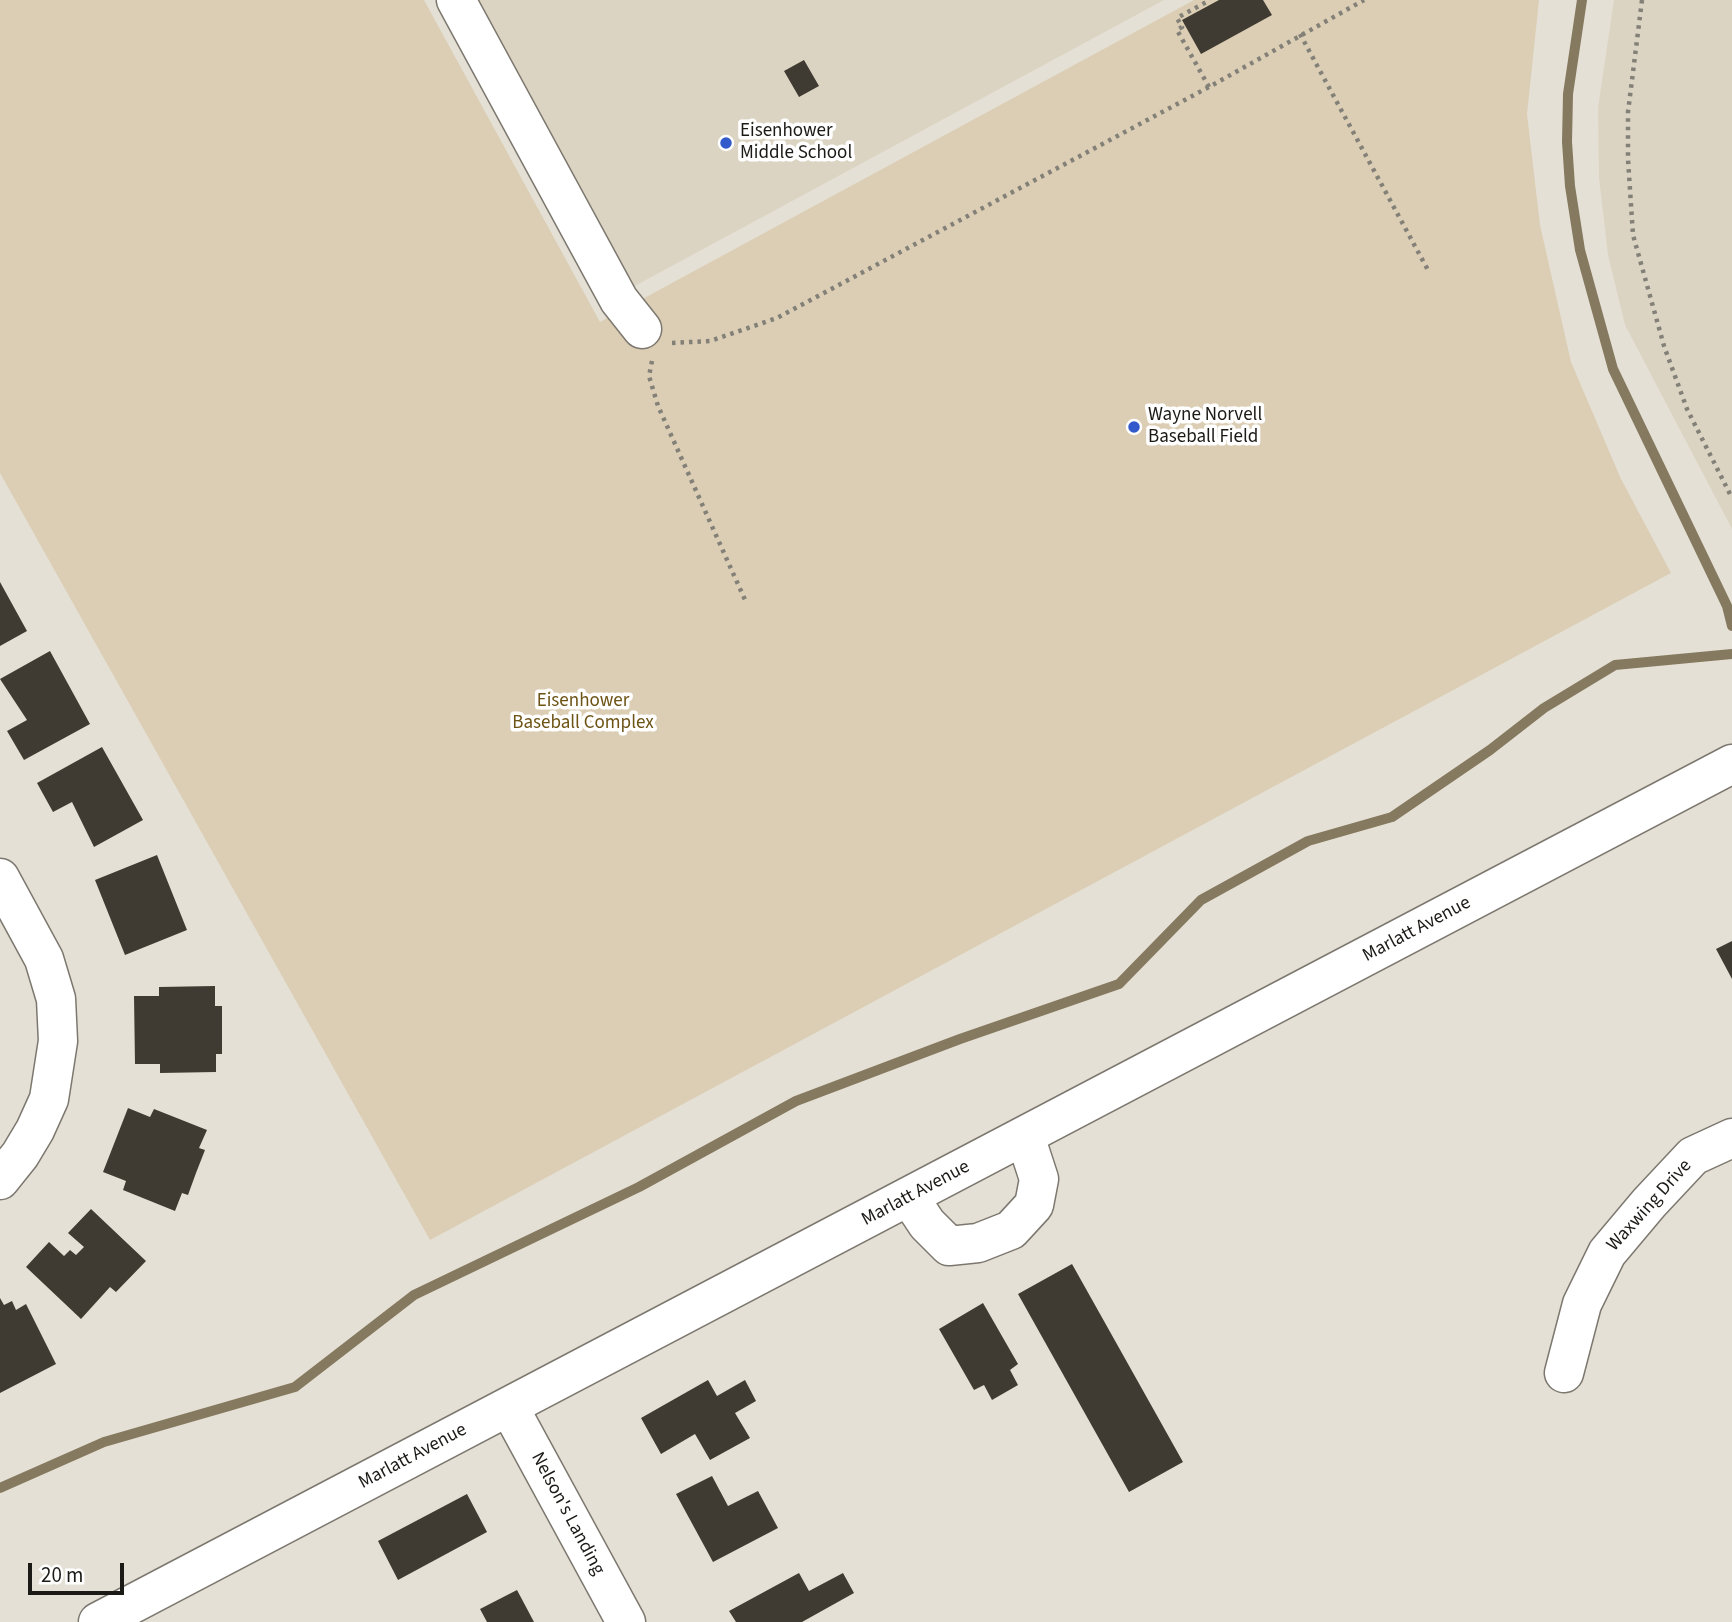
<!DOCTYPE html>
<style>
body{margin:0}
#map{position:relative;width:1732px;height:1622px;overflow:hidden;background:#e5e0d5;font-family:"Source Sans 3",sans-serif}
canvas{display:block}
.scale{position:absolute;left:28px;top:1563px;width:96px;height:32px;box-sizing:border-box;border:4px solid #1b1a16;border-top:0;padding-left:9px;font-size:21px;line-height:24px;white-space:nowrap;color:#1b1a16;-webkit-text-stroke:5px #fff;paint-order:stroke}
</style>
<div id="map">
<canvas width="1732" height="1622"></canvas>
<div class="scale">20 m</div>
</div>
<script>
const ctx = document.querySelector('canvas').getContext('2d');
ctx.lineJoin = 'round';
function paint(path, color) { ctx.fillStyle = color; ctx.fill(path, 'evenodd'); }
const shape = rows => new Path2D(rows.map(r => 'M' + r).join(''));
function strokePath(path, color, width, dash) { ctx.strokeStyle = color; ctx.lineWidth = width; ctx.lineCap = dash ? 'butt' : 'round'; ctx.setLineDash(dash || []); ctx.stroke(path); }
function label(font, color, halo, rows, align = 'center') {
  ctx.font = font + ' "Source Sans 3",sans-serif'; ctx.lineWidth = 7; ctx.setLineDash([]); ctx.textBaseline = 'middle'; ctx.strokeStyle = halo; ctx.fillStyle = color; for (const [text, x, y, turn = 0] of rows) {
    ctx.save(); ctx.translate(x, y); ctx.rotate((+turn || 0) * Math.PI / 180); ctx.textAlign = isNaN(turn) ? turn : align; if (halo) ctx.strokeText(text, 0, 0); ctx.fillText(text, 0, 0); ctx.restore();
  }
}
paint(shape([
 [476,0,1164,0,633,287],
 [1614,0,1732,0,1732,529,1625,325,1608,255,1599,178,1598,108]
]), '#dcd4c3');
paint(shape([
 [0,0,424,0,600,322,1194,0,1539,0,1527,114,1540,225,1571,362,1621,479,1671,573,430,1240,0,473]
]), '#dbceb4');
strokePath(shape([
 [1582,0,1568,94,1567,142,1570,186,1580,250,1613,369,1727,606,1732,626],
 [0,1488,104,1442,295,1387,414,1295,639,1187,796,1101,960,1039,1119,984,1201,900,1308,841,1392,817,1490,750,1544,708,1615,665,1732,654]
]), '#85795f', 10);
paint(shape([
 [1219,0,1263,0,1272,15,1201,54,1182,20],
 [804,60,819,86,799,97,784,71],
 [0,582,27,631,0,646],
 [50,651,90,724,24,760,7,731,27,720,0,679],
 [102,747,143,820,94,847,72,802,53,812,37,783],
 [157,855,187,930,125,955,95,880],
 [1732,941,1732,979,1716,949],
 [215,986,215,1006,222,1006,222,1054,216,1054,216,1072,160,1073,160,1064,135,1064,134,996,159,996,159,987],
 [128,1108,150,1117,154,1109,207,1130,199,1148,205,1150,196,1173,188,1195,182,1193,175,1211,123,1190,126,1181,103,1172],
 [91,1209,146,1261,116,1292,110,1287,81,1319,26,1267,49,1242,64,1256,70,1250,76,1255,84,1247,68,1233],
 [1072,1264,1183,1462,1129,1492,1018,1294],
 [0,1298,4,1305,12,1301,16,1310,26,1304,56,1364,0,1393],
 [983,1303,1018,1364,1010,1370,1018,1385,992,1400,984,1385,974,1390,939,1329],
 [708,1380,717,1396,745,1380,756,1401,735,1413,750,1438,710,1460,695,1434,661,1454,641,1418],
 [712,1476,728,1506,758,1491,778,1528,713,1562,676,1494],
 [467,1494,487,1532,398,1580,378,1541],
 [799,1573,809,1591,843,1573,854,1593,802,1622,736,1622,729,1611],
 [517,1590,534,1622,487,1622,480,1609]
]), '#3f3b33');
const minor = shape([
 [456,0,619,300,642,329],
 [0,878,44,959,56,999,58,1041,49,1099,35,1130,20,1155,0,1180],
 [909,1197,927,1224,949,1246,978,1243,1011,1230,1034,1205,1039,1179,1025,1136],
 [1564,1373,1582,1304,1607,1253,1649,1203,1693,1156,1732,1138],
 [509,1407,626,1622],
 [98,1622,1732,764]
]);
strokePath(minor, '#7d786f', 41);
strokePath(shape([
 [1642,0,1628,112,1628,159,1633,235,1664,346,1687,409,1732,498],
 [1300,34,1429,272],
 [1209,87,1177,30,1182,27,1177,18,1210,0],
 [672,343,710,341,777,318,1209,87,1364,0],
 [652,361,649,376,658,406,746,602]
]), '#838078', 4.5, [3.5, 5]);
strokePath(minor, '#fff', 38);
for (const [x, y, r, color] of [
 [726,143,7,"#325aca"],
 [1134,427,7,"#325aca"]
]) { const dot = new Path2D(); dot.arc(x, y, r, 0, 2 * Math.PI); ctx.fillStyle = color; ctx.fill(dot); strokePath(dot, '#fff', 2.5); }
label('19px', '#1b1a16', '#fff', [
 ["Eisenhower",740,132],
 ["Middle School",740,154],
 ["Wayne Norvell",1148,416],
 ["Baseball Field",1148,438]
], 'left');
label('19px', '#6d5415', '#fff', [
 ["Eisenhower",583,702],
 ["Baseball Complex",583,724]
]);
label('19px', '#1b1a16', '#fff', [
 ["Marlatt Avenue",1417,930,-28],
 ["Marlatt Avenue",916,1194,-28],
 ["Waxwing Drive",1650,1206,-48],
 ["Marlatt Avenue",413,1457,-28],
 ["Nelson's Landing",567,1514,62]
]);
</script>
